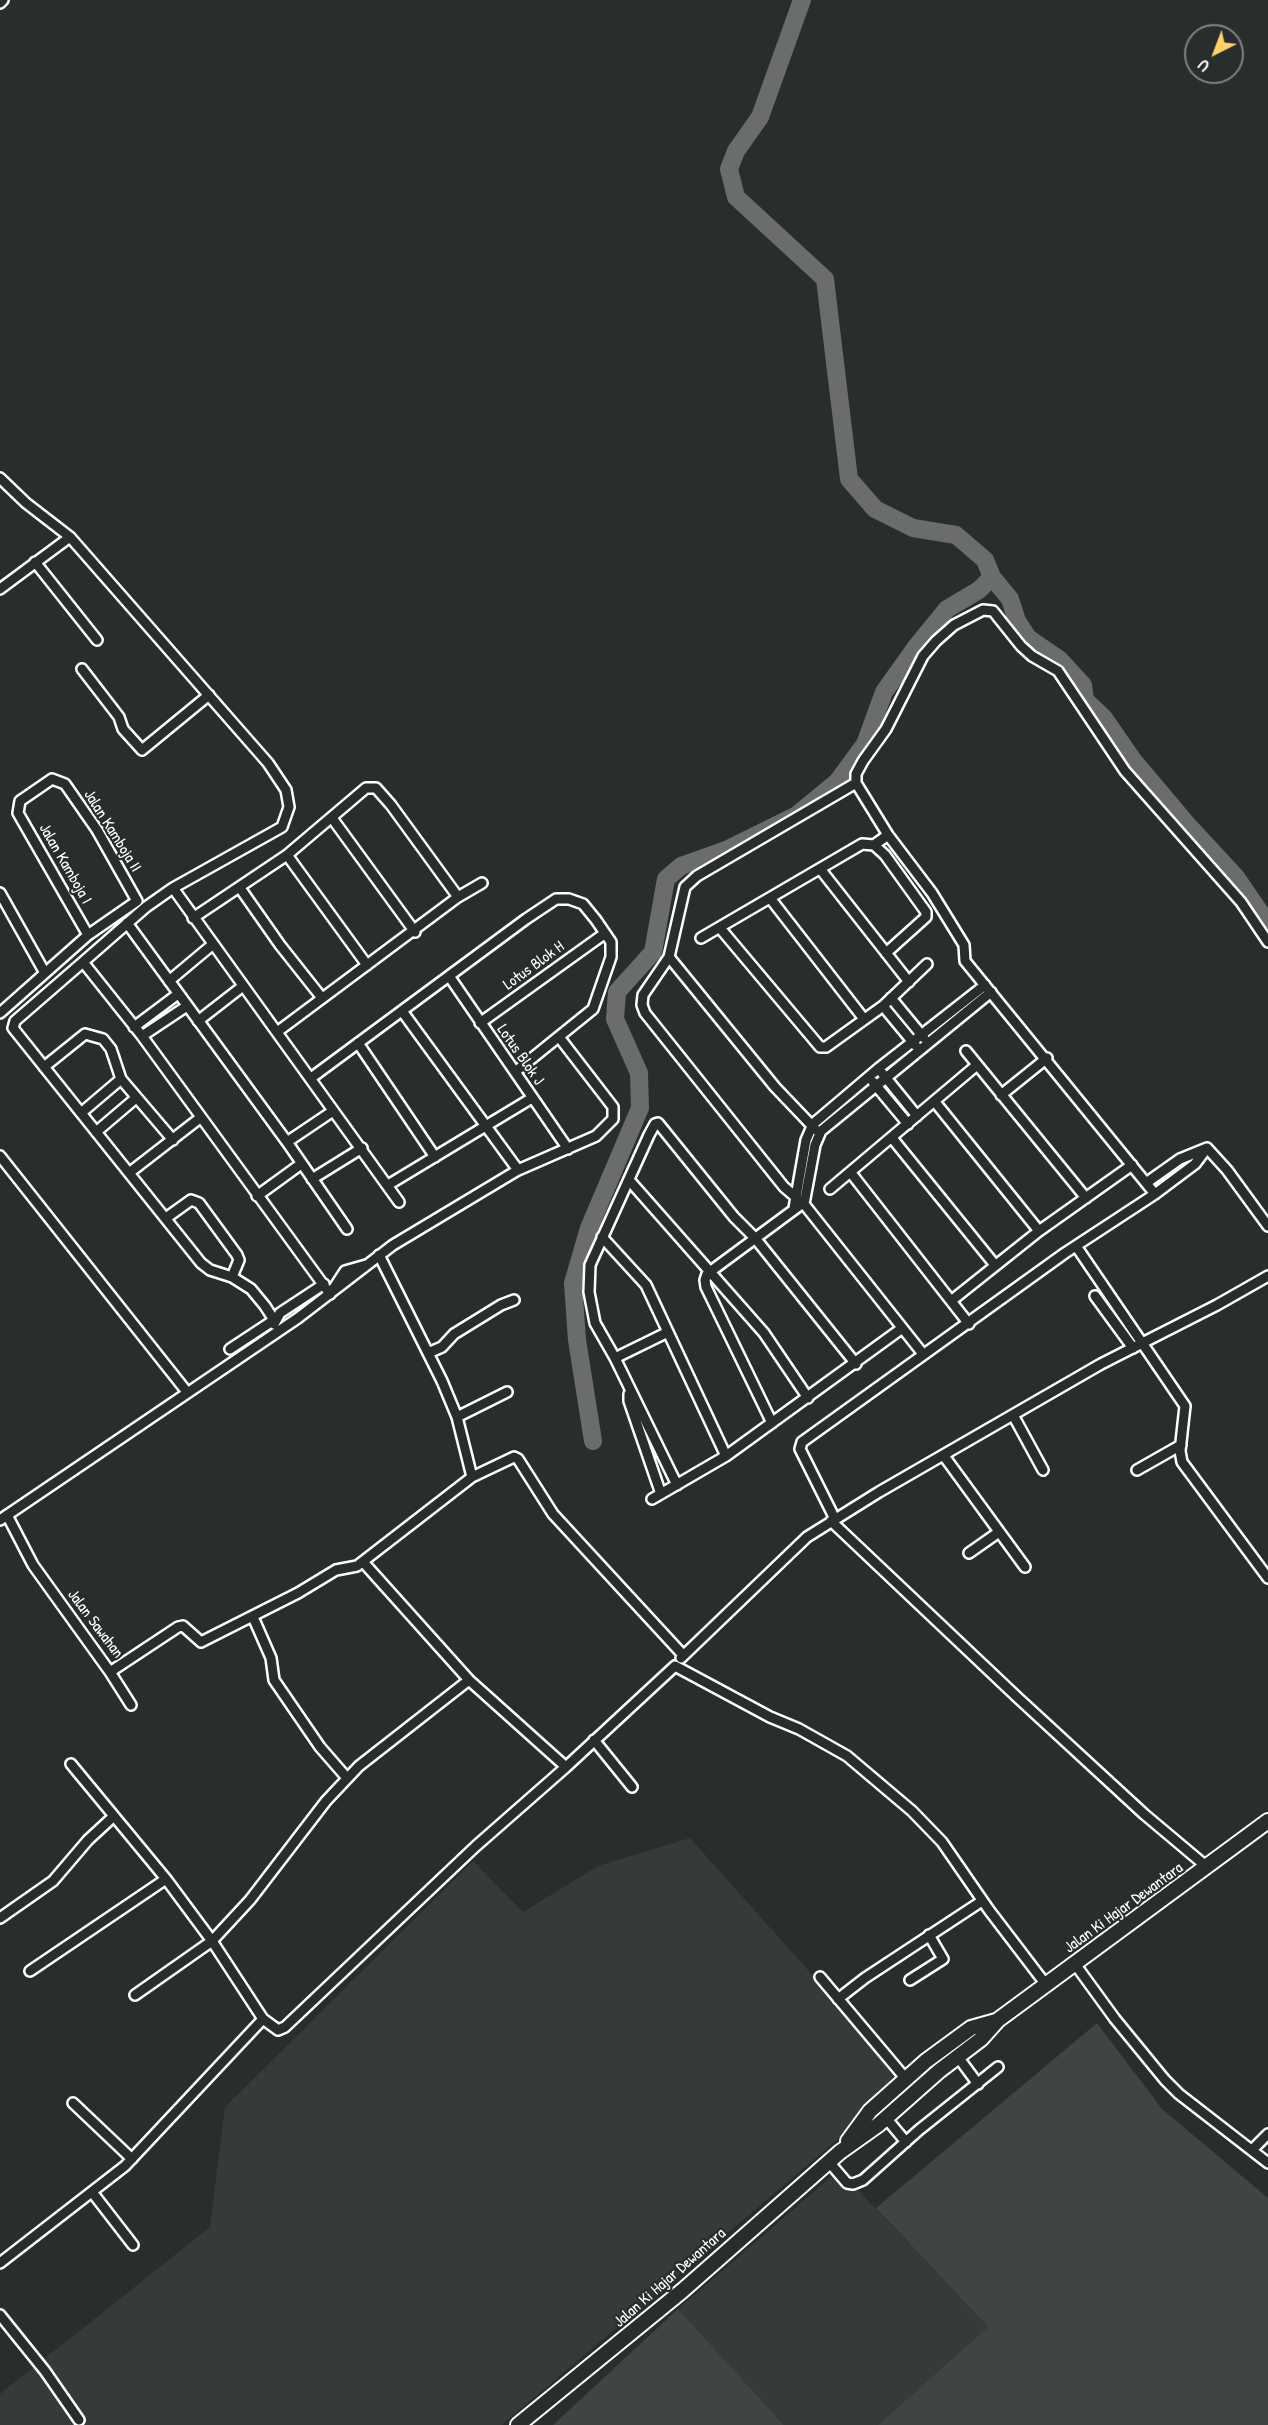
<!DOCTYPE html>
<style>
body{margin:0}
#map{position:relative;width:1268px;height:2425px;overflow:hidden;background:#2a2d2e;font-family:"Patrick Hand",sans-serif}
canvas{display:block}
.north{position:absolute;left:1184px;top:24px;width:60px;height:60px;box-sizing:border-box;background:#2a2d2e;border:2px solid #7f8182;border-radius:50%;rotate:222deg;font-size:16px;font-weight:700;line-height:24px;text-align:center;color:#fff}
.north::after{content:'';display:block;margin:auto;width:21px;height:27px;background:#ffd166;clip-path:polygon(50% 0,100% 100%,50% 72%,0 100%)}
</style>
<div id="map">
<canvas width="1268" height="2425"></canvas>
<div class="north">U</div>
</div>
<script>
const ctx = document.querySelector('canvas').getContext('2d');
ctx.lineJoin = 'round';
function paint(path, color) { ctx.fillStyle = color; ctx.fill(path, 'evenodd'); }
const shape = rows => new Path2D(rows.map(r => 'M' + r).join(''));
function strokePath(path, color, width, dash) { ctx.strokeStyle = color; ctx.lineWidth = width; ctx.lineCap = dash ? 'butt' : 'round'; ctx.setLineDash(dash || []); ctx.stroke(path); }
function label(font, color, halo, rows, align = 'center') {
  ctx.font = font + ' "Patrick Hand",sans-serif'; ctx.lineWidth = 4.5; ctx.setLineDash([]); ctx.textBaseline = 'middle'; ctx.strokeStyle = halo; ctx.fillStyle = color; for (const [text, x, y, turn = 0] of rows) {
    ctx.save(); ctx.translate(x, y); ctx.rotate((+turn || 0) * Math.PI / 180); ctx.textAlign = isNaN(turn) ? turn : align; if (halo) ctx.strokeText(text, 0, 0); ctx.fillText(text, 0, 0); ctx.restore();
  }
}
paint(shape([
 [690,1838,898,2071,845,2133,502,2425,0,2425,0,2394,210,2227,225,2107,473,1861,523,1912,598,1866],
 [839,2170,988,2327,878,2425,784,2425,678,2309]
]), '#373a3b');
paint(shape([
 [1097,2023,1162,2109,1268,2198,1268,2425,878,2425,988,2327,876,2208],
 [678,2309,784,2425,553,2425]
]), '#414445');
strokePath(shape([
 [992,577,1010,599,1017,621,1028,638,1060,660,1083,685,1085,700,1104,718,1133,760,1186,823,1236,877,1268,924],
 [593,1441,577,1340,573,1283,589,1228,640,1108,639,1073,615,1019,617,992,653,952,666,879,681,866,726,850,797,815,837,782,865,744,884,692,916,647,947,609,979,590,992,577,985,560,956,535,913,528,875,509,849,479,825,279,736,197,729,169,736,151,760,117,802,0]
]), '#6a6c6d', 18);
const street = shape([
 [0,3,3,0],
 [0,478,26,503,70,537,268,763,286,790,289,807,282,827,173,888,146,907,83,962,142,1036,330,1294],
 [35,562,97,640],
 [0,589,70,537],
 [82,669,119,717,123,729,142,750,209,695],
 [856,783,697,876,685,887,669,957,643,995,642,1005,645,1013,784,1187,804,1204,923,1354],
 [332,818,415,932],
 [888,835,932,893,964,945,965,961,1155,1194],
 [874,845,888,835,856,783,856,774,863,761,886,729,923,656,936,641,954,625,983,610,993,611,1021,646,1032,656,1058,671,1125,771,1241,902,1268,942],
 [287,855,367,965],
 [821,870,909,982],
 [173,888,399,1202],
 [240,888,280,945,322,998],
 [0,893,45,973],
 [770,898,864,1019],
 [193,918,287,855,366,788,376,788,391,805,458,897],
 [127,923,287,1142,347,1229],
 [720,928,820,1047,826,1047,883,1006,927,964],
 [701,938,862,844,874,845,885,855,926,912,926,917,886,953],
 [669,957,775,1087,816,1130],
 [83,962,15,1021,13,1028,201,1263,210,1270,232,1277,251,1289,265,1306,274,1320,230,1349],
 [449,976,568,1149],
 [169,981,212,945],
 [891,998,924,1038],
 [883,1006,916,1046],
 [402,1011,518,1170],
 [0,1013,88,935,137,901,97,830,65,784,52,779,20,801,18,813,88,935],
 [198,1021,243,986],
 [480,1023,604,934],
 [134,1027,178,994],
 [277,1032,458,897,482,883],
 [142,1036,187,1006],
 [358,1043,435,1157],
 [966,1051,1086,1198],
 [44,1067,85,1034,103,1039,111,1049,121,1079,173,1140],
 [882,1073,917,1116],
 [311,1078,526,919,556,899,569,899,583,904,596,920,611,942,611,957,593,1009,515,1072],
 [873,1082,908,1124],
 [1001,1095,1047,1058],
 [935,1102,1039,1231],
 [81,1113,121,1079],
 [96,1132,136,1098],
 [892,1138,995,1265],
 [287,1142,333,1111],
 [0,1156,187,1392],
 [129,1173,200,1118],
 [851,1173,969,1324],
 [312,1179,362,1148],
 [629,1180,764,1333,808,1398],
 [1146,1183,1180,1159,1207,1148],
 [388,1185,532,1098],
 [830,1189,977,1065],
 [257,1196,301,1164],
 [804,1204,815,1145,821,1131,991,992],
 [794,1208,806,1140,813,1124,879,1068,985,985],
 [166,1218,191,1200,199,1203,237,1255,239,1260,232,1277],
 [602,1237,646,1285,726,1456],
 [1076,1246,1185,1406,1180,1451,1182,1462,1268,1578],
 [379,1255,442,1381,457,1417,472,1477],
 [332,1291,345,1271,366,1265],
 [1095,1296,1133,1348],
 [951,1301,1039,1231,1132,1165],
 [274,1324,280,1313,324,1284],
 [666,1333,615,1358,677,1485],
 [428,1353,442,1347,454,1334,501,1305,514,1300],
 [615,1358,595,1323,589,1292,590,1265,649,1135,655,1124,658,1123,734,1217,755,1238,856,1364],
 [629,1394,629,1401,661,1494],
 [1013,1415,1043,1470],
 [457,1417,507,1392],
 [772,1423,706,1287,705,1280,707,1274,799,1206],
 [944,1456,1025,1567],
 [1137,1470,1181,1445],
 [652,1499,726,1456,901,1329],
 [7,1515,33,1565,110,1672,178,1627,183,1626,201,1642,298,1593,336,1570,357,1566,472,1477,514,1457,518,1459,553,1514,683,1655],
 [835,1519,800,1449,802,1442,1065,1253,1155,1194,1195,1164,1207,1148,1227,1170,1268,1226],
 [0,1520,298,1318,393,1245,518,1170,596,1136,613,1119,613,1107,559,1037],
 [831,1521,1017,1697,1144,1814,1207,1867],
 [969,1553,999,1532],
 [364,1563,469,1680],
 [253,1617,271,1658,274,1680,320,1747,347,1778],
 [681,1658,807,1537,879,1492,1101,1364,1217,1305,1268,1276],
 [110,1672,131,1705],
 [594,1740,632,1787],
 [71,1764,166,1879,212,1941,135,1995],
 [0,1918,53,1881,88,1840,114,1816],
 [1075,1964,1115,2019,1165,2080,1179,2094,1268,2163],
 [30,1971,166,1879],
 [820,1977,906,2079],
 [910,1980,943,1959,929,1935],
 [838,1999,865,1978,982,1901],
 [263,2019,278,2030,285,2027,476,1846,566,1767],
 [958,2057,978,2084],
 [73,2103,132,2159],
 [886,2118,906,2142],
 [1252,2150,1268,2134],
 [829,2162,847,2183,853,2184,863,2180,919,2130,998,2067],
 [92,2192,133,2245],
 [0,2263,125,2166,263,2019,212,1941,250,1900,326,1801,359,1766,469,1680,566,1767,675,1666,770,1717,799,1729,847,1756,912,1811,942,1842,989,1910,1047,1986],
 [0,2315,45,2371,79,2420]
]);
const primary = shape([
 [848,2141,870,2111,926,2061,971,2028,996,2021],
 [518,2425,682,2291,840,2152,878,2125,939,2071,981,2039,998,2020,1268,1821]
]);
strokePath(street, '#fff', 14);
strokePath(primary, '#fff', 18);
strokePath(street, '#2a2d2e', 9);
strokePath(primary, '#2a2d2e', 14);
label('16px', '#fff', '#2a2d2e', [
 ["Jalan Kamboja II",112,831,58],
 ["Jalan Kamboja I",65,864,60],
 ["Lotus Blok H",534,966,-36],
 ["Lotus Blok J",520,1055,55],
 ["Jalan Sawahan",95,1624,53],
 ["Jalan Ki Hajar Dewantara",1124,1908,-36],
 ["Jalan Ki Hajar Dewantara",670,2278,-41]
]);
</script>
